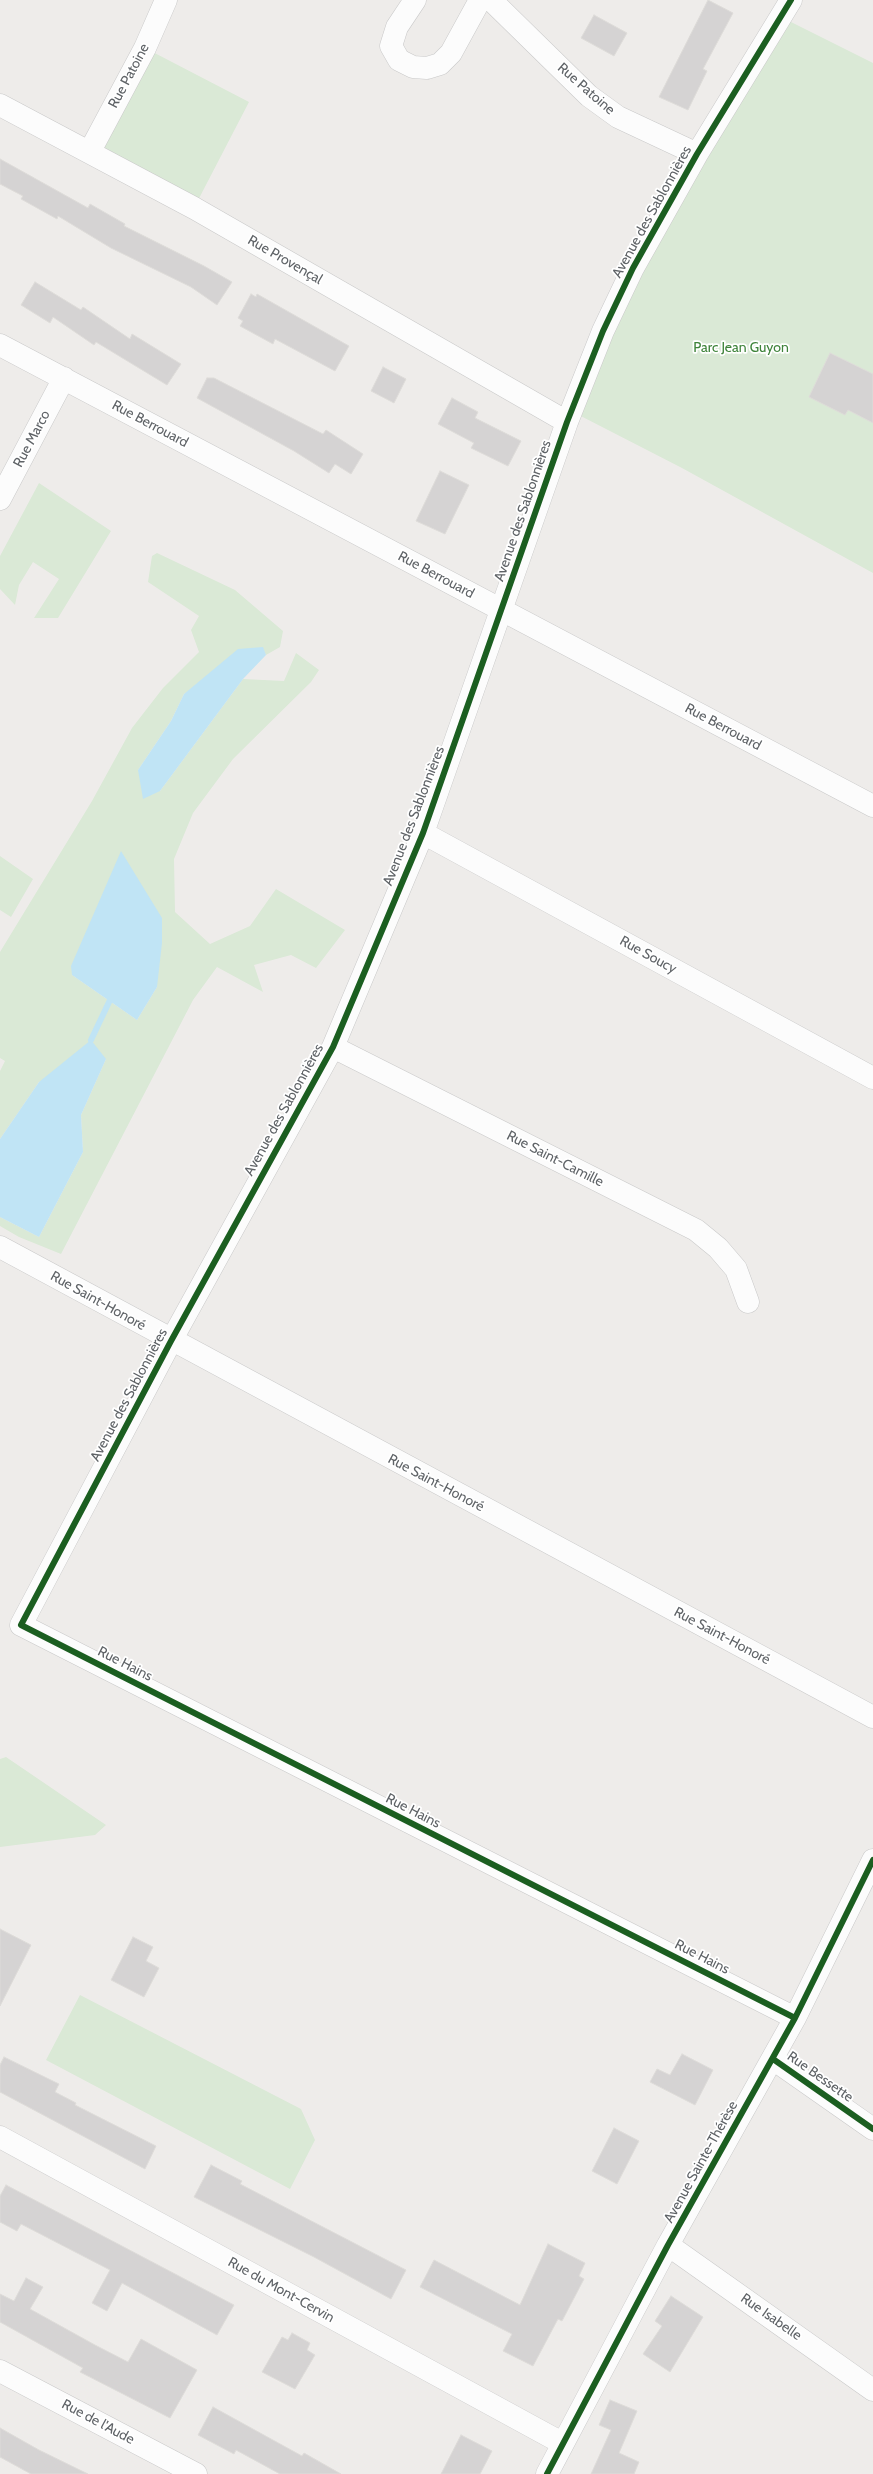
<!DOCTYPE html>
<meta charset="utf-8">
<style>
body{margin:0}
canvas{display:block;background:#eeecea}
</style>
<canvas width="873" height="2474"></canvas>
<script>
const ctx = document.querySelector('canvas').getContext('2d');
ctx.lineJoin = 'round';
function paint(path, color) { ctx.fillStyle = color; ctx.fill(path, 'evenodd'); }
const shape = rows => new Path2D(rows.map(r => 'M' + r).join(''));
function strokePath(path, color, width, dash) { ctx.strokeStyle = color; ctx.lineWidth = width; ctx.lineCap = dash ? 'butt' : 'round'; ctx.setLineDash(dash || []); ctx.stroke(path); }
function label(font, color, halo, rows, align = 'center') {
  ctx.font = font + ' Cabin,sans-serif'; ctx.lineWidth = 3.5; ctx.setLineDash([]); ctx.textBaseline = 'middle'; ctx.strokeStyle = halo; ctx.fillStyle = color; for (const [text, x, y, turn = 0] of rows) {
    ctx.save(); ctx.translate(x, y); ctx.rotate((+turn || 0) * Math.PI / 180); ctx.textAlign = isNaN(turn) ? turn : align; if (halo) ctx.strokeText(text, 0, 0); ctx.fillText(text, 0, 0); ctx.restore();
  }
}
paint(shape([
 [781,17,873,63,873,573,682,468,571,411,603,331],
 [145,48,249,102,194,208,90,151],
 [39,483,111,531,58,618,34,618,59,579,33,562,19,585,15,605,0,589,0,556],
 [157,553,235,590,283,631,280,647,266,655,262,647,184,694,171,721,138,770,160,791,243,679,284,681,296,653,319,670,311,682,233,759,193,813,174,859,175,912,210,944,250,926,276,889,345,930,316,968,291,955,254,965,263,992,217,967,193,1000,61,1254,19,1237,0,1226,0,1217,39,1237,83,1152,81,1115,106,1059,39,1082,0,1139,0,1071,5,1061,0,1058,0,952,92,801,132,728,163,688,199,652,191,630,199,616,148,582,152,556],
 [72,975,157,987,137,1020],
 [0,856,33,879,11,917,0,910],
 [6,1757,106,1825,95,1835,0,1847,0,1759],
 [80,1995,301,2109,315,2140,290,2189,46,2060]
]), '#dae9d6');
paint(shape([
 [263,647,266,655,243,679,160,791,143,799,138,770,171,721,184,694,238,649],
 [121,851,162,918,162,943,157,987,137,1020,72,975,71,966],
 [91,1040,106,1059,81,1115,83,1152,39,1237,0,1217,0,1139,39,1082]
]), '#c0e4f5');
strokePath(shape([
 [91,1040,110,1000]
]), '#c0e4f5', 6);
const building = shape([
 [708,0,733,13,703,69,707,71,688,110,659,97,708,0],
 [594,15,627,33,614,56,581,38,594,15],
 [0,159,88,208,90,204,125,224,124,226,204,266,232,282,217,305,191,287,111,248,58,216,57,219,21,199,23,196,0,184,0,159],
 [35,282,81,310,83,307,130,339,132,334,181,364,167,385,96,342,94,345,53,317,50,323,21,305,35,282],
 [251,294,256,297,257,294,349,346,335,371,275,339,273,344,240,326,243,321,238,318,251,294],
 [830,353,873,374,873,423,848,410,845,415,809,397,830,353],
 [383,367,406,379,394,403,371,391,383,367],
 [207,378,214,378,323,434,326,430,363,454,351,474,335,464,329,473,294,451,197,398,207,378],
 [452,398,478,412,475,418,521,441,508,466,471,448,474,443,438,424,452,398],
 [440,471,469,485,445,534,416,521,440,471],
 [0,1929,31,1945,0,2006,0,1929],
 [133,1937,153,1947,146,1961,159,1968,144,1997,111,1980,133,1937],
 [682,2054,713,2070,695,2105,650,2082,657,2069,670,2075,682,2054],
 [4,2057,59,2084,55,2092,76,2103,75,2105,156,2146,145,2169,0,2092,0,2065,4,2057],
 [614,2128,639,2141,617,2184,592,2171,614,2128],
 [211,2165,242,2181,240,2184,406,2270,391,2299,314,2257,194,2197,211,2165],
 [6,2185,234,2305,217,2335,122,2283,107,2311,92,2303,110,2270,21,2224,17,2231,0,2222,0,2196,6,2185],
 [548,2244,585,2263,579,2276,584,2279,562,2321,558,2319,533,2366,503,2351,512,2334,420,2287,434,2260,520,2305,548,2244],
 [26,2278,43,2287,30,2309,95,2345,128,2362,141,2339,197,2370,170,2418,80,2372,83,2368,0,2322,0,2294,14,2301,26,2278],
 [671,2296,703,2317,670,2372,643,2354,662,2326,655,2321,671,2296],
 [292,2333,310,2343,307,2350,315,2355,295,2389,262,2372,282,2337,288,2340,292,2333],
 [610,2400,637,2411,619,2453,639,2462,634,2474,591,2474,611,2430,599,2425,610,2400],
 [213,2407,302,2456,304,2453,341,2474,280,2474,236,2450,234,2454,198,2435,213,2407],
 [0,2428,39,2450,88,2474,31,2474,0,2457,0,2428],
 [461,2435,492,2451,480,2474,441,2474,461,2435]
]);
paint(building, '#d5d3d3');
strokePath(building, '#dedcd9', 1);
const minor = shape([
 [415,0,397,27,391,46,399,60,413,67,427,68,440,64,451,53,480,0],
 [491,0,589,96,618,117,697,154],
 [791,0,697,154,633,268,603,331,567,422,423,833,333,1047,171,1341,21,1625,795,2018],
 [0,105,194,208,567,422],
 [90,151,145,48,166,0],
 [0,345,873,806],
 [0,499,64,378],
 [423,833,873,1078],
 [333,1047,696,1230,718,1248,736,1269,748,1302],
 [0,1247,873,1717],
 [773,2059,873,2129],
 [0,2137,562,2443],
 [668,2245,873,2390],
 [0,2371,196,2474],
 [547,2474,668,2245,795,2018,873,1860]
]);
strokePath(minor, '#c9c9c9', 23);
strokePath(minor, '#fcfcfc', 22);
strokePath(shape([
 [791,0,697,154,633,268,603,331,567,422,423,833,333,1047,171,1341,21,1625,795,2018],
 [773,2059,873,2129],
 [547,2474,668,2245,795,2018,873,1860]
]), '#1b5e20', 6);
label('14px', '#5f6367', '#fff', [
 ["Rue Patoine",129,76,-62],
 ["Rue Patoine",586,89,41],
 ["Avenue des Sablonnières",652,212,-61],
 ["Rue Provençal",285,260,30],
 ["Rue Berrouard",150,424,28],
 ["Rue Marco",32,439,-62],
 ["Avenue des Sablonnières",523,511,-71],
 ["Rue Berrouard",436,575,28],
 ["Rue Berrouard",723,727,28],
 ["Avenue des Sablonnières",414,816,-69],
 ["Rue Soucy",648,955,29],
 ["Avenue des Sablonnières",284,1110,-61],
 ["Rue Saint-Camille",555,1159,27],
 ["Rue Saint-Honoré",98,1301,29],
 ["Avenue des Sablonnières",129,1395,-62],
 ["Rue Saint-Honoré",436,1483,28],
 ["Rue Saint-Honoré",722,1636,28],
 ["Rue Hains",125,1664,27],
 ["Rue Hains",413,1811,27],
 ["Rue Hains",702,1957,27],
 ["Rue Bessette",820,2077,35],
 ["Avenue Sainte-Thérèse",701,2162,-61],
 ["Rue du Mont-Cervin",281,2290,29],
 ["Rue Isabelle",771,2317,35],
 ["Rue de l'Aude",98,2422,28]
]);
label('14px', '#3e833a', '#fff', [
 ["Parc Jean Guyon",741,348]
]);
</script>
